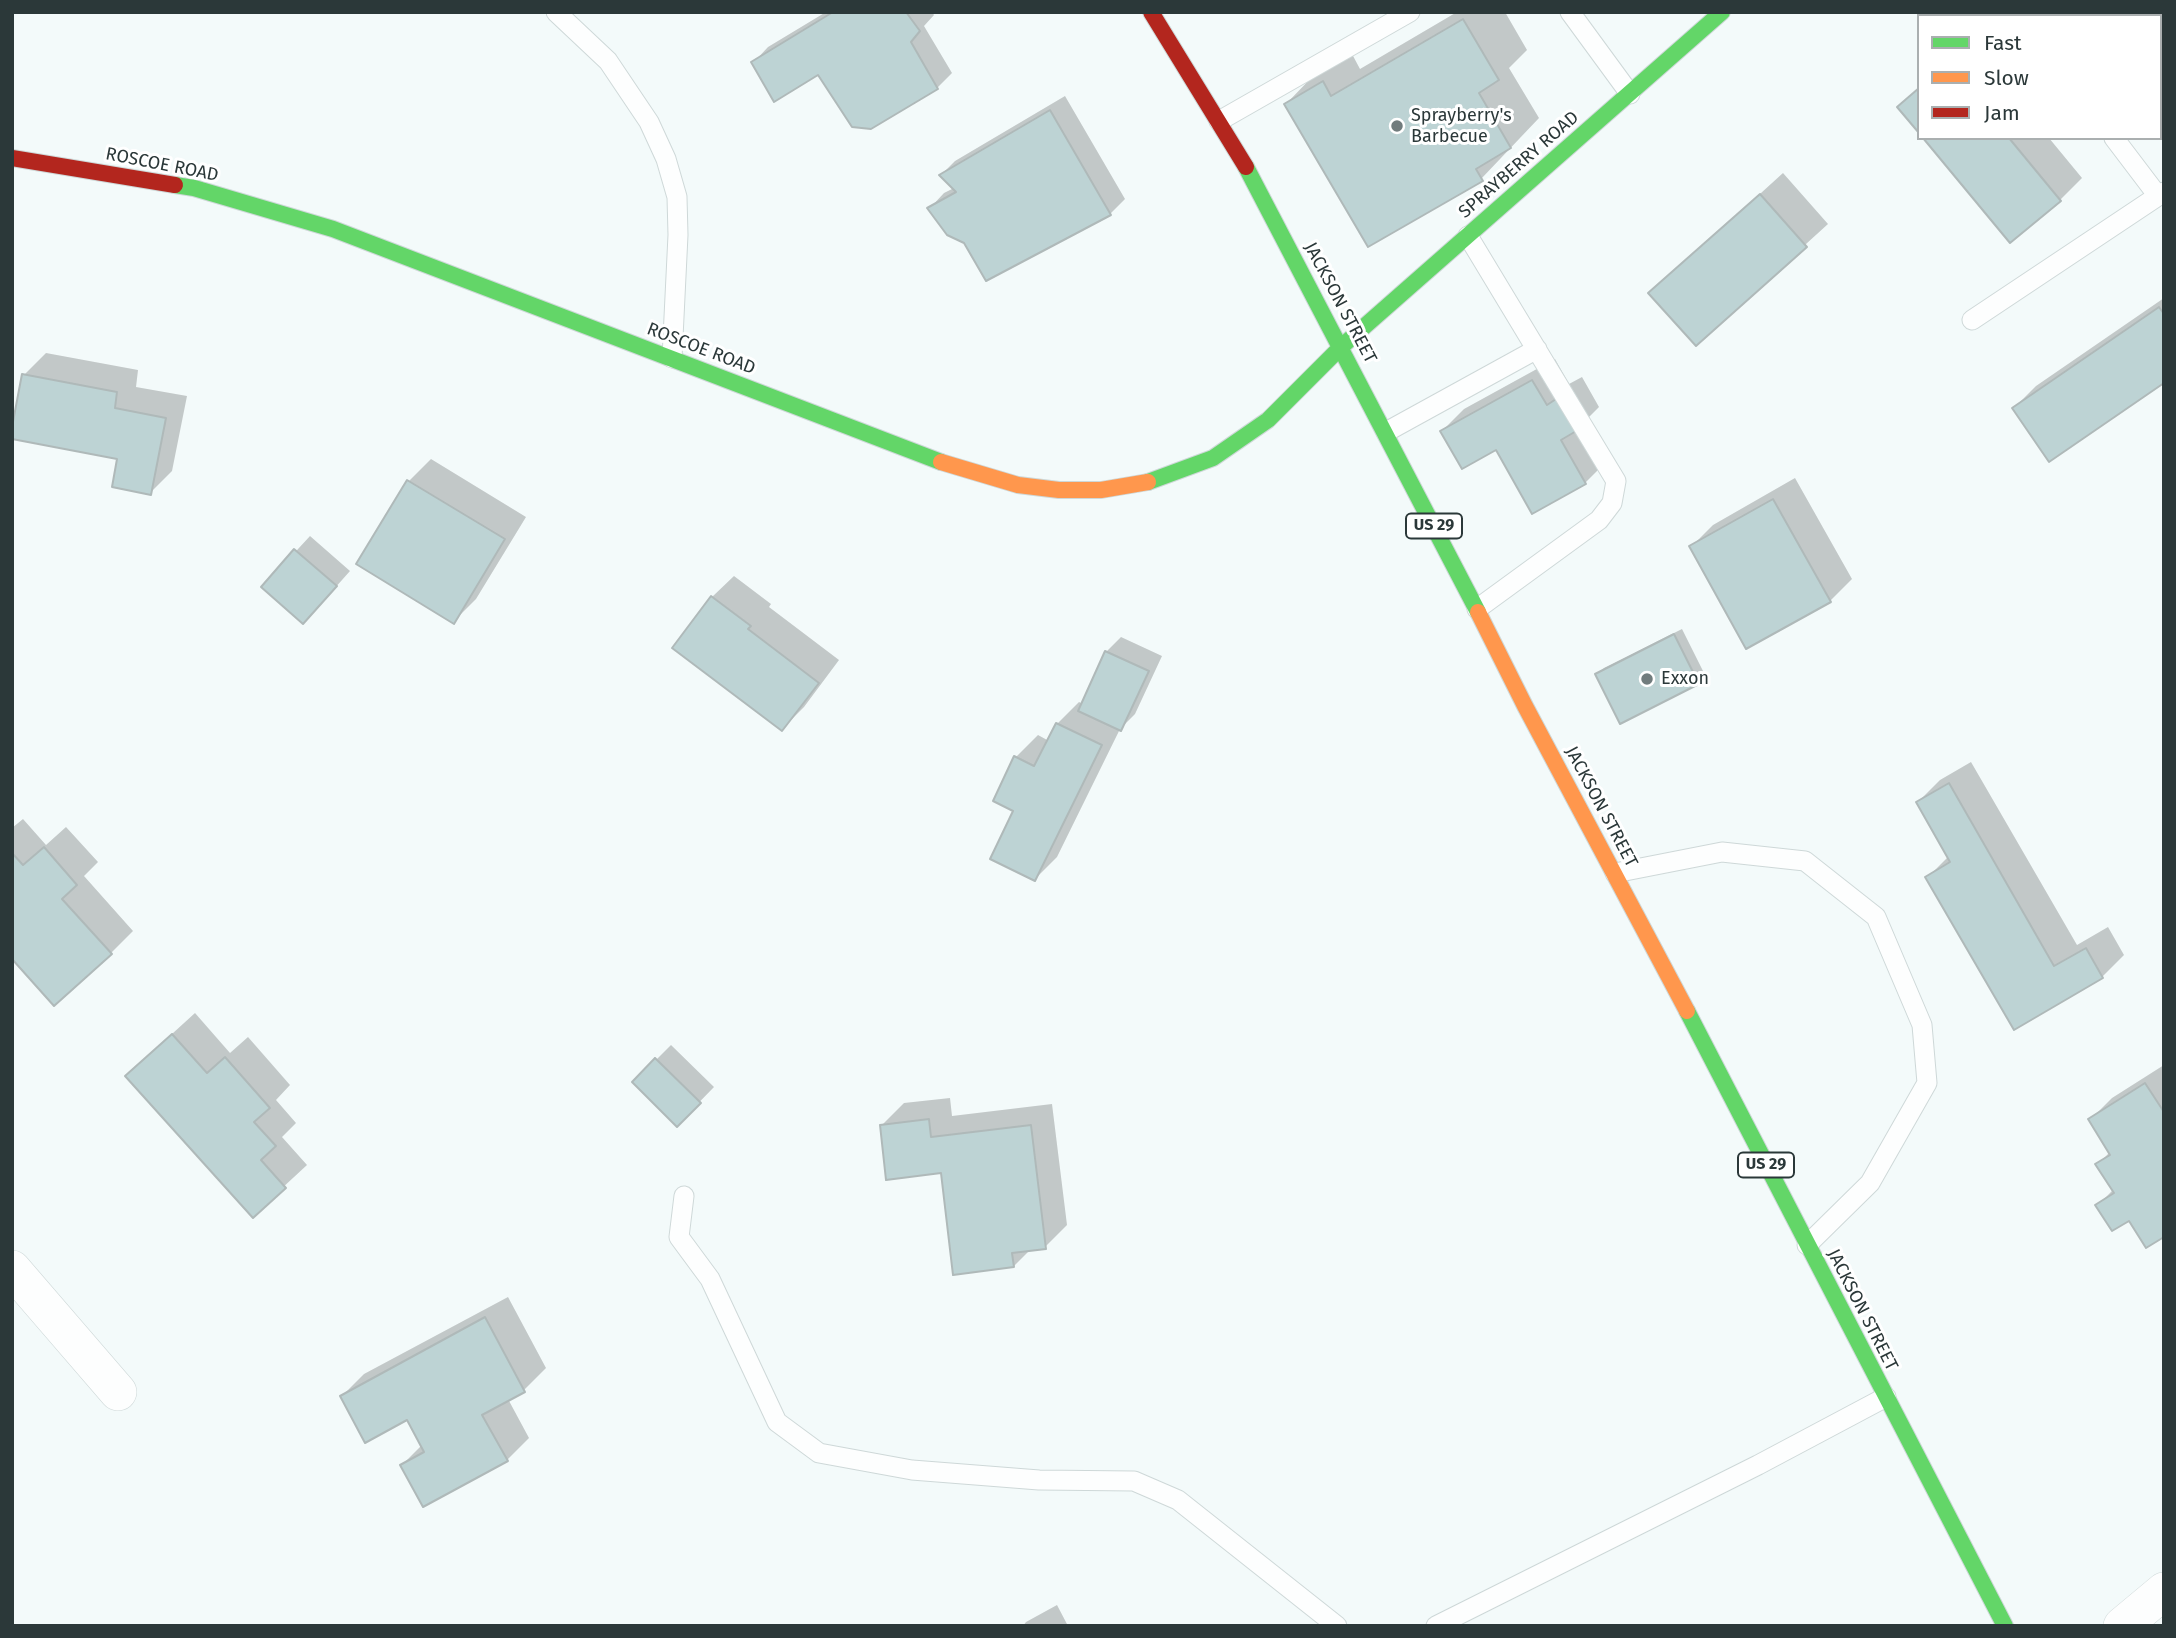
<!DOCTYPE html>
<style>
body{margin:0}
#map{position:relative;width:2176px;height:1638px;overflow:hidden;background:#f3fafa;font-family:"Fira Sans",sans-serif}
canvas{display:block}
.frame{position:absolute;inset:0;border:14px solid #2b3839;pointer-events:none}
.legend{position:absolute;left:1917px;top:14px;width:245px;height:126px;box-sizing:border-box;background:#fff;border:2px solid #aaafb0;margin:0;padding:9px 12px;list-style:none;font-size:21px;color:#2b3839}
.legend li{display:flex;align-items:center;gap:14px;height:35px}
.legend b{width:35px;border:2px solid #aaafb0}
</style>
<div id="map">
<canvas width="2176" height="1638"></canvas>
<div class="frame"></div>
<ul class="legend">
<li><b style="height:9px;background:#63d668"></b>Fast</li>
<li><b style="height:9px;background:#ff974d"></b>Slow</li>
<li><b style="height:9px;background:#b3261e"></b>Jam</li>
</ul>
</div>
<script>
const ctx = document.querySelector('canvas').getContext('2d');
ctx.lineJoin = 'round';
function paint(path, color) { ctx.fillStyle = color; ctx.fill(path, 'evenodd'); }
const shape = rows => new Path2D(rows.map(r => 'M' + r).join(''));
function strokePath(path, color, width, dash) { ctx.strokeStyle = color; ctx.lineWidth = width; ctx.lineCap = dash ? 'butt' : 'round'; ctx.setLineDash(dash || []); ctx.stroke(path); }
function label(font, color, halo, rows, align = 'center') {
  ctx.font = font + ' "Fira Sans",sans-serif'; ctx.lineWidth = 6; ctx.setLineDash([]); ctx.textBaseline = 'middle'; ctx.strokeStyle = halo; ctx.fillStyle = color; for (const [text, x, y, turn = 0] of rows) {
    ctx.save(); ctx.translate(x, y); ctx.rotate((+turn || 0) * Math.PI / 180); ctx.textAlign = isNaN(turn) ? turn : align; if (halo) ctx.strokeText(text, 0, 0); ctx.fillText(text, 0, 0); ctx.restore();
  }
}
paint(shape([
 [826,12,932,12,934,15,924,26,952,73,937,88,819,73,754,62,768,47],
 [1457,12,1505,12,1527,50,1509,68,1539,118,1481,179,1286,104,1314,75,1352,54,1360,69],
 [1065,96,1125,199,1110,214,965,242,930,208,944,193,954,188,941,175,955,161],
 [1925,138,2049,138,2082,178,2060,200],
 [1783,173,1828,224,1696,344,1651,293],
 [2164,298,2164,381,2014,408,2036,386],
 [46,353,138,370,136,387,187,396,172,471,150,493,119,458,24,375],
 [1555,359,1569,384,1582,377,1599,407,1585,421,1607,461,1585,483,1496,448,1442,431,1464,409],
 [431,459,526,517,476,599,454,621,409,481],
 [1795,478,1852,579,1830,601,1747,647,1691,547,1713,525],
 [310,536,350,571,318,607,263,587],
 [734,576,771,604,769,607,839,660,804,707,782,729,712,597],
 [1682,629,1705,675,1698,682,1597,675,1604,668],
 [1121,637,1162,656,1135,714,1120,729,1057,857,1035,879,1015,810,1016,757,1038,735,1049,741,1057,724,1079,702,1083,704,1106,652],
 [1971,762,2077,945,2108,927,2124,955,2102,977,2015,1028,1928,877,1949,856,1918,802,1940,780],
 [23,819,46,845,66,827,98,862,84,876,133,931,111,953,12,956,12,828],
 [195,1013,230,1053,248,1037,290,1085,276,1100,296,1123,282,1137,307,1165,253,1215,150,1054],
 [671,1045,714,1087,677,1125,634,1082],
 [2164,1065,2164,1235,2098,1205,2114,1189,2098,1164,2110,1152,2090,1120,2112,1098],
 [950,1098,952,1116,1052,1104,1067,1225,1045,1247,1031,1249,1014,1266,942,1171,882,1125,904,1103],
 [508,1297,546,1368,524,1390,508,1399,529,1438,507,1460,402,1465,422,1445,408,1418,342,1396,364,1374],
 [1057,1605,1068,1626,1023,1626,1026,1622]
]), '#0003');
const building = shape([
 [833,12,906,12,920,31,911,42,938,89,871,129,852,127,818,75,774,102,751,62,833,12],
 [2150,12,2164,12,2164,29,2160,25,2160,16,2153,16,2150,12],
 [1463,19,1499,80,1479,93,1511,148,1476,169,1483,181,1368,247,1284,104,1323,81,1331,96,1463,19],
 [1919,88,1919,133,1897,107,1919,88],
 [1050,110,1111,215,986,281,964,243,947,235,927,208,956,192,939,175,1050,110],
 [1923,138,2009,138,2061,201,2010,243,1923,138],
 [1760,194,1807,247,1696,346,1648,293,1760,194],
 [2159,307,2164,314,2164,383,2049,462,2012,408,2159,307],
 [22,374,117,392,115,408,166,418,151,495,112,487,117,459,12,439,12,427,22,374],
 [1532,380,1547,405,1559,397,1578,430,1561,440,1586,484,1532,514,1496,450,1462,469,1440,431,1532,380],
 [407,480,505,539,454,624,356,564,407,480],
 [1773,499,1831,602,1746,649,1689,546,1773,499],
 [294,549,337,586,303,624,261,587,294,549],
 [711,596,751,626,748,629,819,683,782,731,672,648,711,596],
 [1674,634,1699,684,1620,724,1595,674,1674,634],
 [1105,651,1149,671,1121,731,1078,711,1105,651],
 [1056,723,1102,745,1035,881,990,859,1013,811,993,801,1014,756,1034,766,1056,723],
 [1949,783,2054,966,2086,948,2103,978,2014,1030,1925,877,1950,862,1916,802,1949,783],
 [44,847,77,885,62,899,112,954,54,1006,12,959,12,853,23,865,44,847],
 [172,1034,207,1073,225,1057,270,1108,254,1122,276,1146,261,1160,286,1188,253,1218,125,1076,172,1034],
 [655,1058,701,1103,677,1127,632,1082,655,1058],
 [2145,1083,2164,1112,2164,1237,2146,1248,2129,1221,2112,1231,2095,1205,2114,1193,2095,1164,2110,1155,2088,1119,2145,1083],
 [929,1119,931,1137,1031,1125,1046,1249,1012,1253,1014,1267,953,1275,941,1173,886,1180,880,1125,929,1119],
 [485,1317,525,1392,482,1415,508,1461,423,1507,400,1465,424,1452,407,1420,365,1443,340,1396,485,1317]
]);
paint(building, '#bdd3d4');
strokePath(building, '#afb9b9', 2);
const lane = shape([
 [556,12,608,61,649,122,666,159,677,197,678,235,672,358],
 [1570,12,1630,94],
 [2015,12,2018,16],
 [1219,121,1410,12],
 [2114,138,2158,196],
 [1468,236,1616,481,1612,503,1599,520,1477,609],
 [1972,320,2164,192],
 [1386,432,1537,349],
 [1615,873,1722,852,1805,861,1876,917,1922,1025,1927,1083,1870,1183,1807,1245],
 [684,1196,679,1237,710,1279,777,1422,819,1453,912,1470,1039,1480,1134,1481,1178,1500,1337,1626],
 [1436,1626,1758,1465,1886,1397]
]);
const street = shape([
 [12,1269,118,1392],
 [2122,1626,2164,1591]
]);
const fast = shape([
 [1246,167,1478,612],
 [175,185,194,188,333,229,941,462],
 [1148,482,1213,458,1268,420,1341,347,1722,12],
 [1687,1011,2005,1626]
]);
const slow = shape([
 [941,462,1018,485,1059,490,1101,490,1148,482],
 [1478,612,1525,706,1687,1011]
]);
const jam = shape([
 [1151,12,1246,167],
 [12,158,175,185]
]);
strokePath(lane, '#ced8d8', 21);
strokePath(street, '#ced8d8', 38);
strokePath(fast, '#ced8d8', 18);
strokePath(slow, '#ced8d8', 18);
strokePath(jam, '#ced8d8', 18);
strokePath(lane, '#fdfefe', 19);
strokePath(street, '#fdfefe', 37);
strokePath(fast, '#63d668', 16);
strokePath(slow, '#ff974d', 16);
strokePath(jam, '#b3261e', 16);
for (const [x, y, r, color] of [
 [1397,126,7,"#717c7d"],
 [1647,679,7,"#717c7d"]
]) { const dot = new Path2D(); dot.arc(x, y, r, 0, 2 * Math.PI); ctx.fillStyle = color; ctx.fill(dot); strokePath(dot, '#fff', 2.5); }
for (const [x, y, w] of [
 [1434,526,56],
 [1766,1165,56]
]) { const box = new Path2D(); box.roundRect(x - w / 2, y - 12.5, w, 25, 5); ctx.fillStyle = '#fff'; ctx.fill(box); strokePath(box, '#2b3839', 2); }
label('bold 16px', '#2b3839', null, [
 ["US 29",1434,526],
 ["US 29",1766,1165]
]);
label('18px', '#2b3839', '#fff', [
 ["Sprayberry's",1411,116],
 ["Barbecue",1411,137],
 ["Exxon",1661,679]
], 'left');
label('18px', '#2b3839', '#fff', [
 ["ROSCOE ROAD",162,165,11],
 ["SPRAYBERRY ROAD",1519,165,-41],
 ["JACKSON STREET",1340,303,62],
 ["ROSCOE ROAD",701,349,21],
 ["JACKSON STREET",1601,807,62],
 ["JACKSON STREET",1862,1310,63]
]);
</script>
